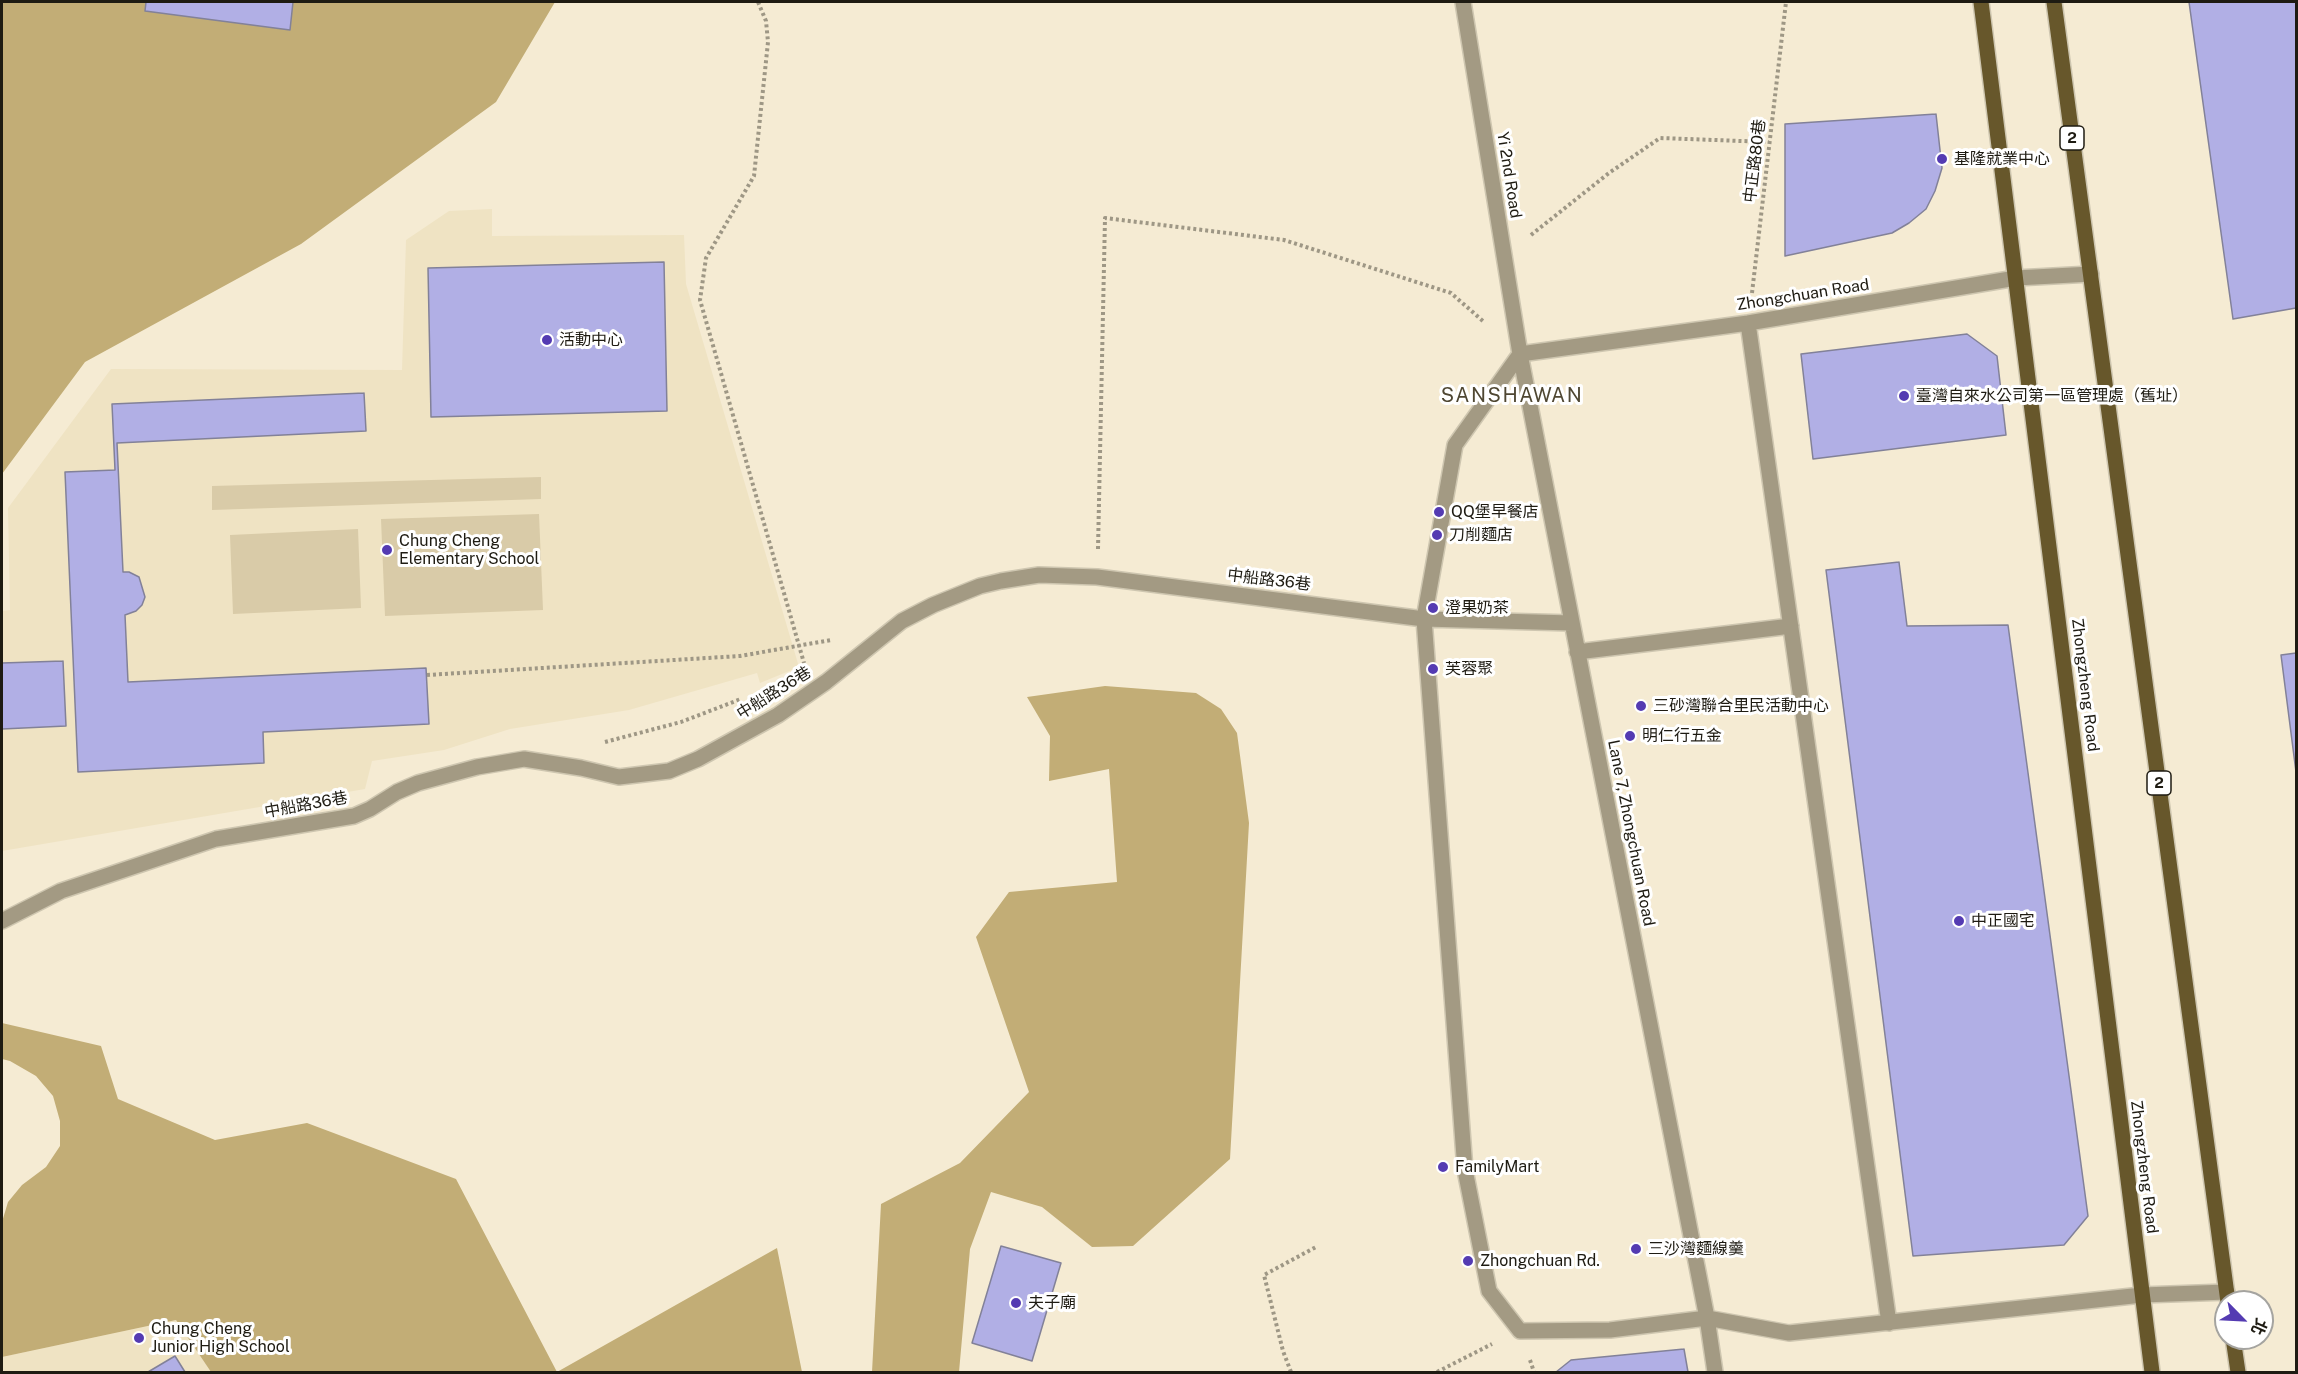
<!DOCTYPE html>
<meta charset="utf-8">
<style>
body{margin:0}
#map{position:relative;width:2298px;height:1374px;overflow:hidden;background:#f5ebd3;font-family:"Public Sans","Noto Sans TC",sans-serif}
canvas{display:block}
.frame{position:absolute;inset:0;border:3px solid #1e1b12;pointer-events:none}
.north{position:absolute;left:2214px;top:1290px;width:60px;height:60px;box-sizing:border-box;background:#fff;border:2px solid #a5a4a0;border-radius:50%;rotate:114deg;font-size:16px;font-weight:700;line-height:24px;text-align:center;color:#1e1b12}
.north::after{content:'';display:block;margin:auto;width:21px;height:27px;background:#543bb2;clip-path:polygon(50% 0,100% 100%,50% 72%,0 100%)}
</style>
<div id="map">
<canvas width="2298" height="1374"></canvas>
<div class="frame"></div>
<div class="north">北</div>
</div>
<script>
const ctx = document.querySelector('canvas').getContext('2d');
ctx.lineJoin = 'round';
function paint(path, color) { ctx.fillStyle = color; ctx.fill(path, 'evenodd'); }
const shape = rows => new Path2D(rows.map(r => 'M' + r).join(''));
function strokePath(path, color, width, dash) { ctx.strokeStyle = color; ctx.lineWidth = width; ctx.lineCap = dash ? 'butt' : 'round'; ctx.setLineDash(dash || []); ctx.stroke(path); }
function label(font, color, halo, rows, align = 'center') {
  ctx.font = font + ' "Public Sans","Noto Sans TC",sans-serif'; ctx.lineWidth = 6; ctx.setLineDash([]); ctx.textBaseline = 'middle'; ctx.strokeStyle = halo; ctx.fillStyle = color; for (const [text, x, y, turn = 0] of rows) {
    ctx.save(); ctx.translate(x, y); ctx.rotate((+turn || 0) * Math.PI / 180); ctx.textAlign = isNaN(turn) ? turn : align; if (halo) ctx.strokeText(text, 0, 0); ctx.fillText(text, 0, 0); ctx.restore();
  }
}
paint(shape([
 [492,209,492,236,684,235,686,284,799,667,760,683,757,673,629,710,510,729,444,750,372,761,365,789,2,851,2,611,10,610,8,508,111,369,402,370,406,240,449,211],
 [176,1320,211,1372,2,1372,2,1357]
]), '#efe3c3');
paint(shape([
 [541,477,541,499,212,510,212,486],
 [539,514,543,610,385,616,381,519],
 [358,529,361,608,233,614,230,535]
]), '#d9cba8');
paint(shape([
 [2,2,555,2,496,102,301,244,85,362,2,474],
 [1105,686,1196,693,1221,709,1237,733,1249,823,1230,1159,1133,1246,1092,1247,1042,1207,991,1192,970,1249,959,1372,872,1372,881,1204,960,1163,1029,1092,976,937,1009,892,1117,882,1109,769,1049,781,1050,736,1027,697],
 [2,1023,101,1046,118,1099,215,1140,307,1123,456,1179,557,1372,777,1248,802,1372,211,1372,176,1320,2,1357,2,1222,8,1202,22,1185,46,1167,60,1146,60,1121,53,1096,36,1076,10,1061,2,1059]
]), '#c2ad76');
const building = shape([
 [146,2,293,2,290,30,145,11,146,2],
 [2189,2,2296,2,2296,308,2233,319,2189,2],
 [1936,114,1942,168,1935,191,1926,209,1909,223,1892,233,1785,256,1785,124,1936,114],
 [664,262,667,411,431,417,428,268,664,262],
 [1967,334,1997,356,2006,435,1813,459,1801,354,1967,334],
 [364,393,366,431,117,443,123,572,129,572,139,577,145,597,142,605,136,611,125,615,128,682,426,668,429,724,263,732,264,763,78,772,65,472,115,470,112,404,364,393],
 [1899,562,1907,626,2008,625,2088,1216,2064,1245,1913,1256,1826,570,1899,562],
 [2296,653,2296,772,2281,655,2296,653],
 [63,661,66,726,2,729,2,663,63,661],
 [1001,1246,1061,1263,1032,1361,972,1343,1001,1246],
 [1684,1349,1688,1372,1556,1372,1571,1360,1684,1349],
 [175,1356,185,1372,148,1372,175,1356]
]);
paint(building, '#b1afe5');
strokePath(building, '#828198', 1.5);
const minor = shape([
 [1463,2,1520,354,1707,1318,1715,1372],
 [1748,323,1889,1323],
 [1520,354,1455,445,1424,619,1465,1170,1489,1291,1520,1331,1610,1330,1707,1318,1789,1333,2142,1295,2227,1292],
 [1520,354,1748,323,2016,278,2091,274],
 [1577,652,1791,626],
 [2,921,61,891,216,839,354,816,370,809,397,792,418,783,477,767,524,759,581,768,619,777,669,771,698,759,778,715,826,682,902,621,933,605,980,586,1001,581,1039,575,1097,577,1424,619,1572,623]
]);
const primary = shape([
 [1981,2,2152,1372],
 [2054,2,2228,1302],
 [2233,1338,2238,1372]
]);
strokePath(minor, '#cec6b0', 18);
strokePath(primary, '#cec6b0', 18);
strokePath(shape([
 [758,2,766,21,768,42,754,176,706,258,700,300,804,663],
 [1531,235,1609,173,1660,138,1769,142],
 [1752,293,1786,2],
 [1098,549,1105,218,1284,240,1451,293,1484,322],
 [427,675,740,656,831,640],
 [605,742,681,722,741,699],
 [1530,1360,1534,1372],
 [1291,1372,1283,1351,1264,1275,1316,1247],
 [1437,1372,1492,1344]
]), '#9e9785', 4, [3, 3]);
strokePath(minor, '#a39a83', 15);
strokePath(primary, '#67572b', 15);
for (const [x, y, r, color] of [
 [1942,159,6,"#543bb2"],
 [547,340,6,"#543bb2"],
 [1904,396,6,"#543bb2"],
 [1439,512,6,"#543bb2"],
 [1437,535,6,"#543bb2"],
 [387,550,6,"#543bb2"],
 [1433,608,6,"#543bb2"],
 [1433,669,6,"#543bb2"],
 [1641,706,6,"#543bb2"],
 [1630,736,6,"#543bb2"],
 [1959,921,6,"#543bb2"],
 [1443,1167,6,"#543bb2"],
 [1636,1249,6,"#543bb2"],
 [1468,1261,6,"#543bb2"],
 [1016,1303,6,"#543bb2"],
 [139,1338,6,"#543bb2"]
]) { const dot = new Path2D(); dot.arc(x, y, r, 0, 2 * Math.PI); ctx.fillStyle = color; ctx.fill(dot); strokePath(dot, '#fff', 2); }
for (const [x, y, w] of [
 [2072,138,24],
 [2159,783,24]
]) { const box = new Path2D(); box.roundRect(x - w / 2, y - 12, w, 24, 4.5); ctx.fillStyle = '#fff'; ctx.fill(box); strokePath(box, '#1e1b12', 1.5); }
label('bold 15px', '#1e1b12', null, [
 ["2",2072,138],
 ["2",2159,783]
]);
label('16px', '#1e1b12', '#fff', [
 ["基隆就業中心",1954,159],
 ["活動中心",559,340],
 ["臺灣自來水公司第一區管理處（舊址）",1916,396],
 ["QQ堡早餐店",1451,512],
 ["刀削麵店",1449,535],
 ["Chung Cheng",399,541],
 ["Elementary School",399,559],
 ["澄果奶茶",1445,608],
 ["芙蓉聚",1445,669],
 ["三砂灣聯合里民活動中心",1653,706],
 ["明仁行五金",1642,736],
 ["中正國宅",1971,921],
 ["FamilyMart",1455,1167],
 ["三沙灣麵線羹",1648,1249],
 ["Zhongchuan Rd.",1480,1261],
 ["夫子廟",1028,1303],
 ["Chung Cheng",151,1329],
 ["Junior High School",151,1347]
], 'left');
label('16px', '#1e1b12', '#fff', [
 ["中正路80巷",1755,161,-83],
 ["Yi 2nd Road",1509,175,81],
 ["Zhongchuan Road",1803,295,-9],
 ["中船路36巷",1269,580,7],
 ["Zhongzheng Road",2085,685,83],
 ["中船路36巷",774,693,-32],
 ["中船路36巷",306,805,-10],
 ["Lane 7, Zhongchuan Road",1631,833,79],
 ["Zhongzheng Road",2144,1167,83]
]);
ctx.letterSpacing = '1.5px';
label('20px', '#4f4732', '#fff', [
 ["SANSHAWAN",1512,396]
]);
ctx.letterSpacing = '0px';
</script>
